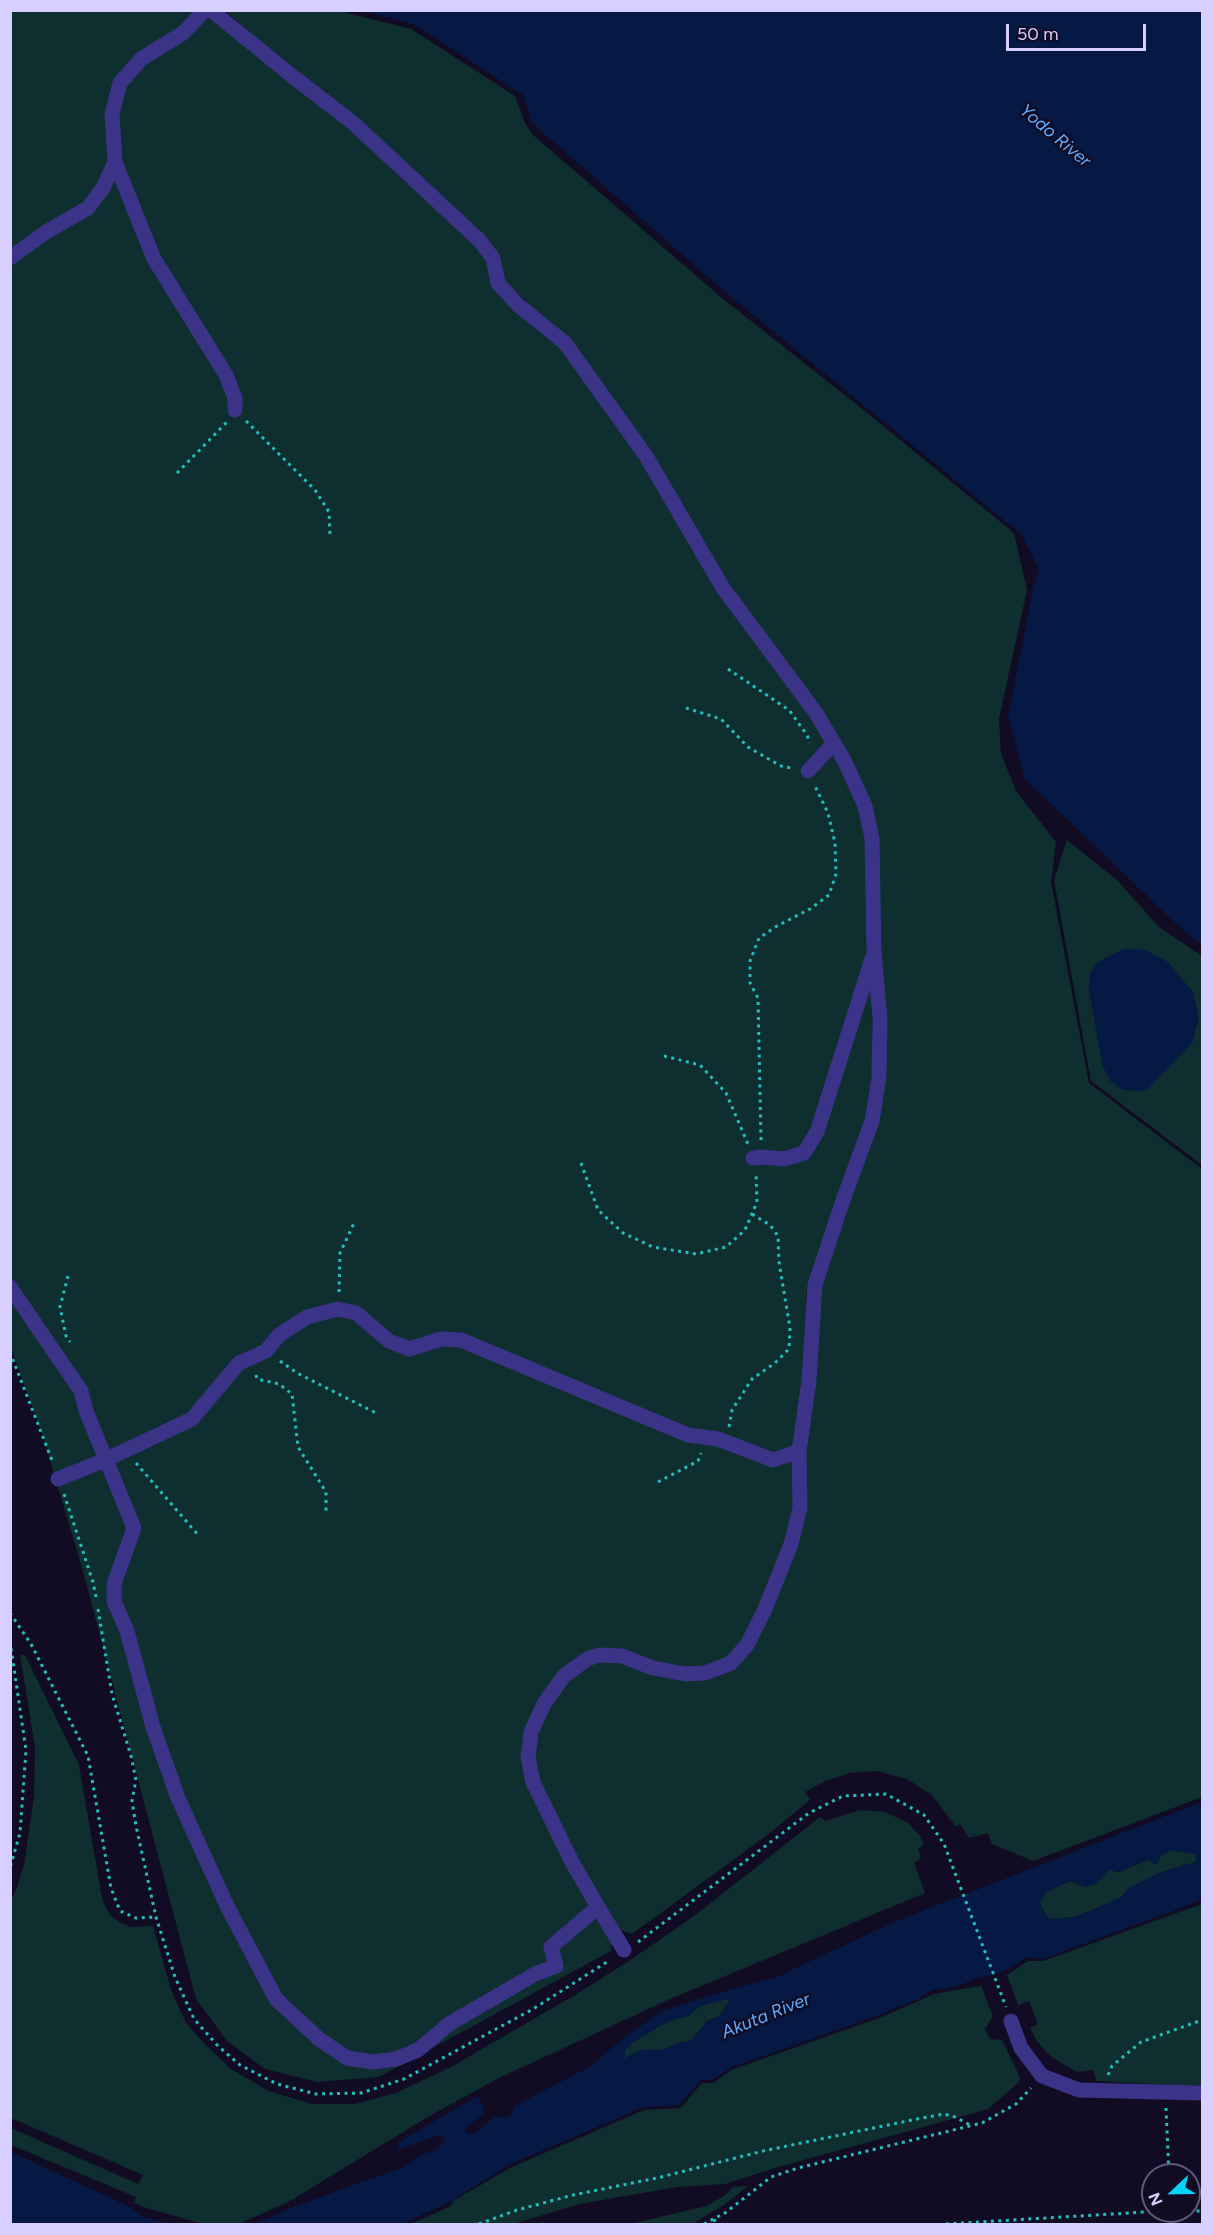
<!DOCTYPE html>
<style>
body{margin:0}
#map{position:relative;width:1213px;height:2235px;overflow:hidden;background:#110c24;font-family:Figtree,sans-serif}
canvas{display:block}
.frame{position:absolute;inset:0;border:12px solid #d7cfff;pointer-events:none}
.north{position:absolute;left:1141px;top:2163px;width:60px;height:60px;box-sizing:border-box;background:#110c24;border:2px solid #605a7c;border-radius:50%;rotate:248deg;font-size:16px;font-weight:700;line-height:24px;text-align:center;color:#d7cfff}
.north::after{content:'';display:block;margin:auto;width:21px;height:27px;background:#00d4fa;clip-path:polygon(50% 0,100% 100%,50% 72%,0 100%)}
.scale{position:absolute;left:1006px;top:24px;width:140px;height:27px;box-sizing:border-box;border:3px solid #d7cfff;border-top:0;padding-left:8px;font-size:18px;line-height:21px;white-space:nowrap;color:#d7cfff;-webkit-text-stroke:4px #110c24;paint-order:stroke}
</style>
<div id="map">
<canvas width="1213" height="2235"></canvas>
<div class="frame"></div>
<div class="north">N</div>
<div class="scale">50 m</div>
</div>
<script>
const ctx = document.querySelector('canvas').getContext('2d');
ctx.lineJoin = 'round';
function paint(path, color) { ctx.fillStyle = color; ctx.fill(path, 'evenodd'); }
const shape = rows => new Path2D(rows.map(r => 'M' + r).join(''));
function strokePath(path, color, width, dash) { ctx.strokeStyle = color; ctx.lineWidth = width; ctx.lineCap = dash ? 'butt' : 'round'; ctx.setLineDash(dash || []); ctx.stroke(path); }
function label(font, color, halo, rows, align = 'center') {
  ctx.font = font + ' Figtree,sans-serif'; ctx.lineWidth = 5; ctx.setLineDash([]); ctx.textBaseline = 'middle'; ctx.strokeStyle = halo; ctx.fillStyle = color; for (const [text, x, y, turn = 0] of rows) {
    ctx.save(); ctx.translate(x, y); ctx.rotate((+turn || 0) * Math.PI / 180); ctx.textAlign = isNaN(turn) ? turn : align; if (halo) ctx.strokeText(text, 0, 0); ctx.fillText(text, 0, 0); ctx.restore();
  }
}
paint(shape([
 [11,11,207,11,345,124,400,177,481,249,498,293,558,344,649,473,821,728,857,803,867,834,873,1065,863,1131,806,1295,807,1344,791,1532,745,1642,719,1664,689,1670,623,1653,572,1664,524,1755,612,1938,611,1951,379,2077,317,2082,265,2069,227,2041,196,1999,84,1575,44,1440,11,1347],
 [226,11,339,11,411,29,515,96,525,123,533,135,722,298,866,412,1014,533,1027,590,999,719,1001,754,1016,791,1056,842,1051,882,1089,1083,1202,1169,1202,1797,1033,1861,992,1844,988,1833,969,1838,960,1824,956,1827,932,1795,907,1779,876,1771,850,1773,825,1781,805,1792,810,1800,766,1836,632,1934,620,1930,584,1874,536,1777,533,1762,537,1733,548,1707,569,1677,589,1665,614,1659,674,1677,728,1670,795,1540,819,1289,882,1091,874,820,740,601,537,312,504,280,498,258],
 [1067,840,1118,881,1159,927,1202,956,1202,1165,1091,1081,1054,880],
 [20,1655,25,1655,79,1765,102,1898,106,1908,112,1917,121,1923,131,1927,153,1926,171,1990,186,2023,203,2042,231,2069,269,2091,312,2104,355,2104,396,2093,451,2067,575,1995,632,1959,698,1913,820,1817,826,1821,860,1810,885,1812,908,1823,921,1837,924,1844,918,1849,921,1858,914,1863,925,1893,670,1999,499,2078,431,2115,290,2201,241,2223,204,2224,146,2208,134,2203,136,2197,11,2145,11,2128,138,2184,143,2175,11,2118,11,1900,16,1890,24,1865,34,1796,35,1747],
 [1171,1850,1196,1854,1196,1862,1162,1872,1128,1889,1122,1897,1076,1917,1049,1919,1043,1910,1040,1902,1045,1893,1058,1886,1071,1881,1085,1887,1096,1884,1109,1870,1119,1872],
 [1202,1904,1202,2085,1175,2085,1096,2081,1094,2070,1077,2072,1050,2056,1036,2040,1030,2028,1038,2024,1029,2001,1018,2005,1007,1975,1028,1961,1043,1961],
 [981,1986,993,2016,985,2029,990,2039,1002,2040,1020,2077,1019,2082,988,2109,775,2168,725,2184,677,2187,580,2204,513,2224,411,2224,451,2206,453,2201,512,2167,644,2110,681,2108,702,2083,713,2083,731,2070,882,2017,934,1994],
 [731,1998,720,2016,707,2021,691,2041,678,2043,662,2050,642,2050,623,2059,625,2050,633,2042,653,2030,671,2020,688,2016,700,2006],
 [748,2186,724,2205,692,2224,630,2224,706,2206,724,2196,733,2187]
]), '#0f2e2f');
paint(shape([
 [364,11,1202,11,1202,945,1184,931,1025,779,1008,717,1033,589,1039,569,1022,535,723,290,532,123,523,95,414,24],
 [1124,949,1145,950,1168,962,1193,992,1199,1018,1192,1043,1146,1091,1123,1090,1110,1081,1102,1064,1089,990,1090,973,1098,962],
 [1202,1802,1202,1900,1043,1959,1028,1957,1005,1971,980,1977,954,1987,932,1990,918,1999,881,2014,730,2068,712,2080,701,2080,679,2105,643,2107,511,2164,449,2202,402,2224,256,2224,290,2208,401,2168,424,2154,436,2150,445,2140,441,2134,398,2150,398,2145,405,2138,478,2096,483,2106,483,2114,465,2129,466,2133,475,2134,493,2118,510,2116,515,2106,591,2066,626,2036,663,2011,711,1995,777,1977,894,1922],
 [1171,1850,1195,1854,1196,1862,1162,1872,1128,1889,1122,1897,1076,1917,1049,1919,1042,1910,1040,1902,1045,1893,1058,1886,1071,1881,1085,1887,1096,1884,1109,1870,1119,1872,1148,1859,1156,1865,1161,1856],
 [730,1998,720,2016,707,2021,691,2041,678,2043,662,2050,642,2050,624,2058,625,2050,633,2042,653,2030,671,2020,688,2016,700,2006],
 [11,2152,132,2208,141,2216,171,2224,11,2224]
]), '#051944');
strokePath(shape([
 [246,421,315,490,329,512,330,534],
 [177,473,227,422],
 [728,669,789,710,807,735,810,743],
 [686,708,721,719,748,747,781,766,791,768],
 [664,1056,700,1065,726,1093,748,1144],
 [761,1140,758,998,750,983,750,961,759,938,777,926,810,909,829,895,836,874,835,843,828,813,815,786],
 [581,1163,598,1210,623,1233,653,1247,696,1254,726,1247,745,1230,757,1202,756,1173],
 [68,1276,60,1307,66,1336,70,1342],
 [339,1292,340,1253,355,1221],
 [10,1352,53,1463],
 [280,1361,297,1373,376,1413],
 [256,1375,257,1379,279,1384,292,1394,298,1447,326,1492,326,1514],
 [729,1427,732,1410,752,1379,775,1363,789,1349,790,1328,779,1262,778,1236,770,1225,752,1214],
 [136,1463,199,1536],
 [658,1482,698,1461,701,1453],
 [64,1494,93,1582,96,1597],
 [98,1609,112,1694,131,1756,136,1780,132,1801,136,1826,156,1917,175,1977,194,2019,218,2046,240,2065,277,2084,316,2094,361,2093,404,2079,533,2009,610,1960],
 [10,1613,31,1644,88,1756,111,1888,120,1911,136,1918,156,1917],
 [10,1641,26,1750,20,1833,10,1868],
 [638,1942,809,1813,843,1796,886,1794,924,1815,944,1844,1006,2007],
 [1108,2075,1112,2066,1141,2042,1202,2020],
 [1166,2108,1169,2175],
 [1171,2211,1171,2224],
 [1189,2211,1202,2211],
 [714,2219,716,2224],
 [479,2224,517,2210,573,2195,657,2178,763,2151,917,2119,944,2114,955,2117,972,2126],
 [704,2224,725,2213,771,2177,798,2168,982,2123,1016,2104,1031,2088],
 [946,2224,1162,2211]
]), '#24bebd', 3, [3, 4.5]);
strokePath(shape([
 [115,162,154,259,226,375,235,398,235,410],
 [10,258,46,232,88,208,103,188,115,162,112,114,120,83,141,59,183,33,205,10],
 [808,771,834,743],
 [753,1158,761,1157,784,1159,804,1153,817,1132,872,959],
 [10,1287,81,1391,86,1411,134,1528,114,1584,114,1601,127,1631,153,1727,178,1798,227,1906,276,1999,319,2039,347,2058,373,2062,396,2059,418,2050,449,2024,535,1974,556,1966,551,1947,598,1907,572,1862,533,1782,528,1757,531,1732,545,1702,564,1676,587,1659,599,1655,622,1656,653,1668,685,1674,705,1673,731,1663,747,1645,765,1609,791,1544,800,1508,799,1451,809,1381,815,1285,842,1203,872,1121,879,1077,880,1018,874,953,872,838,865,806,845,762,816,713,723,588,646,456,565,343,518,305,498,283,493,258,479,240,352,122,292,76,211,10],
 [58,1479,105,1460,192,1419,239,1363,266,1351,279,1335,307,1317,338,1309,356,1313,389,1341,409,1349,441,1339,461,1340,688,1435,718,1439,773,1460,799,1451],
 [598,1907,624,1950],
 [1011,2021,1021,2048,1042,2076,1079,2090,1202,2093]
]), '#3a3387', 15);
label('italic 18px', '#5dacff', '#110c24', [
 ["Yodo River",1055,136,40],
 ["Akuta River",766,2016,-22]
]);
</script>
